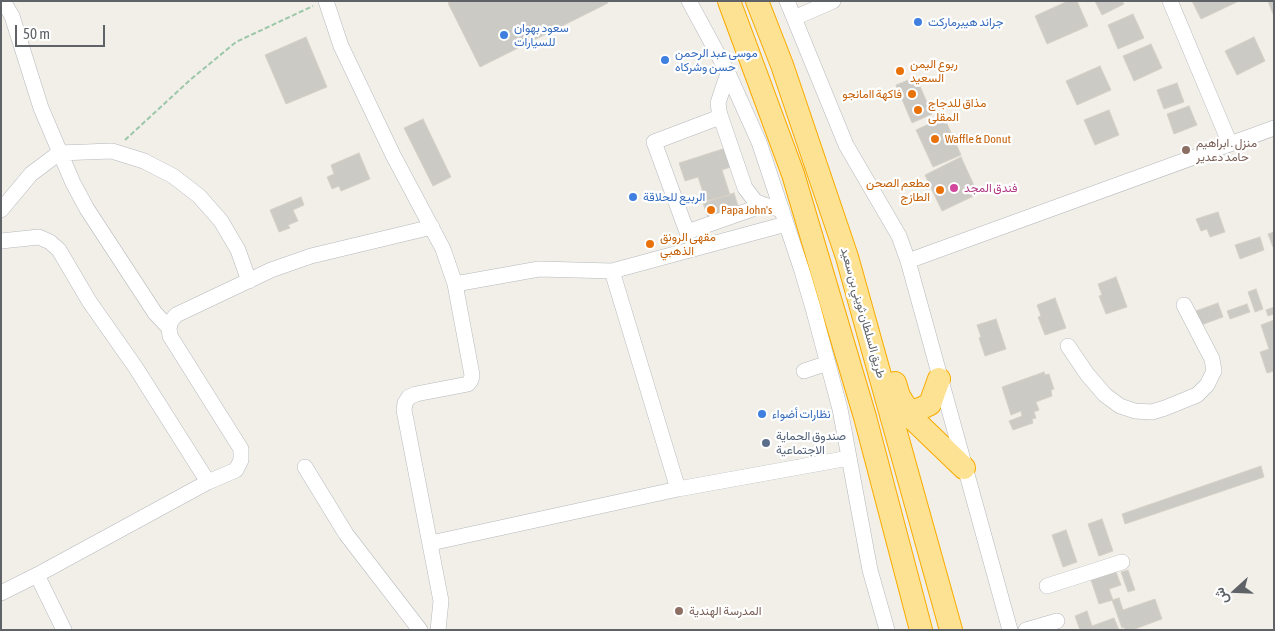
<!DOCTYPE html>
<meta charset="utf-8">
<style>
body{margin:0}
#map{position:relative;width:1275px;height:631px;overflow:hidden;background:#f1efe8;font-family:"Asap Condensed",Vazirmatn,sans-serif}
canvas{display:block}
.frame{position:absolute;inset:0;border:2px solid #5f6368;pointer-events:none}
.north{position:absolute;left:1210px;top:566px;width:50px;height:50px;-webkit-text-stroke:4px #fff;paint-order:stroke;rotate:250deg;font-size:14px;font-weight:700;line-height:20px;text-align:center;color:#5f6368}
.north::after{content:'';display:block;margin:auto;width:18px;height:22px;background:#5f6368;clip-path:polygon(50% 0,100% 100%,50% 72%,0 100%)}
.scale{position:absolute;left:15px;top:25px;width:90px;height:22px;box-sizing:border-box;border:2px solid #5f6368;border-top:0;padding-left:6px;font-size:15px;line-height:18px;white-space:nowrap;color:#5f6368;-webkit-text-stroke:4px #fff;paint-order:stroke}
</style>
<div id="map">
<canvas width="1275" height="631"></canvas>
<div class="frame"></div>
<div class="north">ش</div>
<div class="scale">50 m</div>
</div>
<script>
const ctx = document.querySelector('canvas').getContext('2d');
ctx.lineJoin = 'round';
function paint(path, color) { ctx.fillStyle = color; ctx.fill(path, 'evenodd'); }
const shape = rows => new Path2D(rows.map(r => 'M' + r).join(''));
function strokePath(path, color, width, dash) { ctx.strokeStyle = color; ctx.lineWidth = width; ctx.lineCap = dash ? 'butt' : 'round'; ctx.setLineDash(dash || []); ctx.stroke(path); }
function label(font, color, halo, rows, align = 'center') {
  ctx.font = font + ' "Asap Condensed",Vazirmatn,sans-serif'; ctx.lineWidth = 4.5; ctx.setLineDash([]); ctx.textBaseline = 'middle'; ctx.strokeStyle = halo; ctx.fillStyle = color; for (const [text, x, y, turn = 0] of rows) {
    ctx.save(); ctx.translate(x, y); ctx.rotate((+turn || 0) * Math.PI / 180); ctx.textAlign = isNaN(turn) ? turn : align; if (halo) ctx.strokeText(text, 0, 0); ctx.fillText(text, 0, 0); ctx.restore();
  }
}
const building = shape([
 [453,1,607,1,608,3,480,67,448,3,453,1],
 [1068,1,1077,1,1088,26,1047,44,1035,16,1068,1],
 [1095,1,1122,1,1124,4,1102,15,1095,1],
 [1192,1,1239,1,1201,19,1192,1],
 [1268,1,1274,1,1274,13,1273,14,1268,1],
 [1133,14,1144,38,1118,49,1108,25,1133,14],
 [306,37,327,87,286,104,265,55,306,37],
 [1254,37,1265,61,1237,75,1225,51,1254,37],
 [1151,44,1162,68,1134,81,1123,56,1151,44],
 [1100,66,1111,90,1077,105,1066,81,1100,66],
 [916,77,932,114,912,123,896,85,916,77],
 [1177,83,1184,102,1164,109,1157,90,1177,83],
 [1189,106,1197,125,1174,134,1167,114,1189,106],
 [1109,110,1119,135,1095,145,1084,120,1109,110],
 [944,117,961,155,933,167,916,130,944,117],
 [423,119,451,177,433,186,404,128,423,119],
 [729,147,736,165,722,170,730,195,706,201,698,177,685,181,679,163,729,147],
 [359,153,370,179,341,191,339,186,332,189,327,177,334,174,331,165,359,153],
 [961,157,978,194,942,211,925,175,961,157],
 [734,193,739,209,708,218,703,203,734,193],
 [301,197,304,205,293,210,298,221,288,225,290,228,279,232,270,210,301,197],
 [1218,212,1225,232,1210,237,1207,229,1201,231,1196,219,1218,212],
 [1274,232,1274,247,1273,247,1268,234,1274,232],
 [1260,237,1264,250,1240,259,1235,245,1260,237],
 [1116,277,1127,307,1106,314,1099,296,1102,295,1098,284,1116,277],
 [1256,289,1263,309,1255,312,1248,292,1256,289],
 [1055,298,1066,328,1045,335,1038,317,1041,316,1037,305,1055,298],
 [1218,303,1223,317,1201,325,1196,311,1218,303],
 [1247,304,1250,312,1230,319,1227,311,1247,304],
 [1274,307,1274,314,1268,316,1266,310,1274,307],
 [996,319,1006,349,985,356,979,338,981,337,977,325,996,319],
 [1274,320,1274,371,1267,373,1260,352,1269,349,1261,325,1274,320],
 [1044,372,1045,375,1049,374,1054,389,1051,390,1052,396,1036,402,1039,410,1034,412,1036,418,1032,419,1033,423,1013,430,1009,421,1022,416,1021,411,1011,415,1002,387,1044,372],
 [1261,466,1264,477,1125,524,1122,514,1261,466],
 [1102,519,1113,551,1099,556,1088,524,1102,519],
 [1066,530,1077,562,1063,567,1052,535,1066,530],
 [1128,570,1135,590,1128,592,1121,572,1128,570],
 [1116,572,1121,585,1109,589,1113,600,1099,604,1091,580,1116,572],
 [1119,598,1123,610,1155,599,1162,619,1132,630,1125,630,1124,627,1122,628,1112,600,1119,598],
 [1087,611,1092,626,1114,618,1119,630,1080,630,1075,616,1087,611]
]);
paint(building, '#cccac5');
strokePath(building, '#d6d1c6', 1);
const minor = shape([
 [3,1,12,16,41,108,73,183,87,209,155,313,169,328],
 [326,1,341,46,393,155,443,249,455,284,472,375,471,380,468,384,416,394,409,397,405,403,404,410,441,601,438,630],
 [689,1,728,73,759,142,802,271,813,308,840,409,870,570,887,630],
 [787,1,846,145,899,236,908,261,1010,630],
 [1170,1,1230,144],
 [794,18,833,1],
 [728,73,718,103,720,117,654,142,687,232,764,205,782,210],
 [719,112,745,188,755,201,764,205],
 [1,210,31,174,59,153,112,151,144,161,173,176,199,196,221,221,238,250,249,281],
 [1,241,39,237,50,242,59,250,89,301,136,368,208,482],
 [908,261,1274,128],
 [612,271,678,489],
 [455,284,539,269,612,271,786,224],
 [1068,346,1087,374,1105,395,1120,406,1135,411,1152,412,1165,408,1197,395,1207,385,1214,371,1212,359,1184,305],
 [804,371,828,363],
 [305,467,346,534,420,630],
 [431,543,678,489,849,458],
 [37,575,64,630],
 [1047,586,1122,562],
 [1,593,37,575,208,482,236,470,241,460,241,449,170,336,169,328,171,321,176,315,271,270,311,256,432,227],
 [1026,630,1057,621]
]);
const highway = shape([
 [729,1,793,174,865,417,921,630],
 [757,1,782,65,847,257,951,630],
 [895,383,899,396,913,419,964,468],
 [908,412,920,409,930,404,939,379]
]);
strokePath(minor, '#b5b8bc', 16);
strokePath(highway, '#f9ab00', 24);
strokePath(shape([
 [125,140,190,80,236,42,313,6]
]), '#9cc7a9', 2, [5, 2.5]);
strokePath(minor, '#fff', 15);
strokePath(highway, '#fde293', 22);
for (const [x, y, r, color] of [
 [918,22,5,"#3f7fe0"],
 [504,35,5,"#3f7fe0"],
 [665,60,5,"#3f7fe0"],
 [900,71,5,"#e8710a"],
 [912,94,5,"#e8710a"],
 [918,110,5,"#e8710a"],
 [935,139,5,"#e8710a"],
 [1186,150,5,"#8d6e63"],
 [954,188,5,"#d1479c"],
 [940,190,5,"#e8710a"],
 [633,197,5,"#3f7fe0"],
 [711,210,5,"#e8710a"],
 [650,244,5,"#e8710a"],
 [762,414,5,"#3f7fe0"],
 [766,443,5,"#5c6f8a"],
 [679,611,5,"#8d6e63"]
]) { const dot = new Path2D(); dot.arc(x, y, r, 0, 2 * Math.PI); ctx.fillStyle = color; ctx.fill(dot); strokePath(dot, '#fff', 2); }
label('12px', '#366cbe', '#fff', [
 ["جراند ه‍يبرماركت",928,22],
 ["سعود بهوان",514,28],
 ["للسيارات",514,42],
 ["موسى عبد الرحمن",675,53],
 ["حسن وشركاه",675,67],
 ["الربيع للحلاقة",643,197],
 ["نظارات أضواء",772,414]
], 'left');
label('12px', '#c56008', '#fff', [
 ["ربوع اليمن",910,64],
 ["السعيد",910,78],
 ["فاكه‍ة اامانجو",902,94,"right"],
 ["مذاق للدجاج",928,103],
 ["المقلى",928,117],
 ["Waffle & Donut",945,139],
 ["مطعم الصحن",930,183,"right"],
 ["الطازج",930,197,"right"],
 ["Papa John's",721,210],
 ["مقهى الرونق",660,237],
 ["الذهبي",660,251]
], 'left');
label('12px', '#785e54', '#fff', [
 ["منزل . ابراهيم",1196,143],
 ["حامد دعدير",1196,157],
 ["المدرسة الهندية",689,611]
], 'left');
label('12px', '#b23c85', '#fff', [
 ["فندق المجد",964,188]
], 'left');
label('12px', '#5f6368', '#fff', [
 ["طريق السلطان ثويني بن سعيد",863,313,74]
]);
label('12px', '#4e5e75', '#fff', [
 ["صندوق الحماية",776,436],
 ["الاجتماعية",776,450]
], 'left');
</script>
